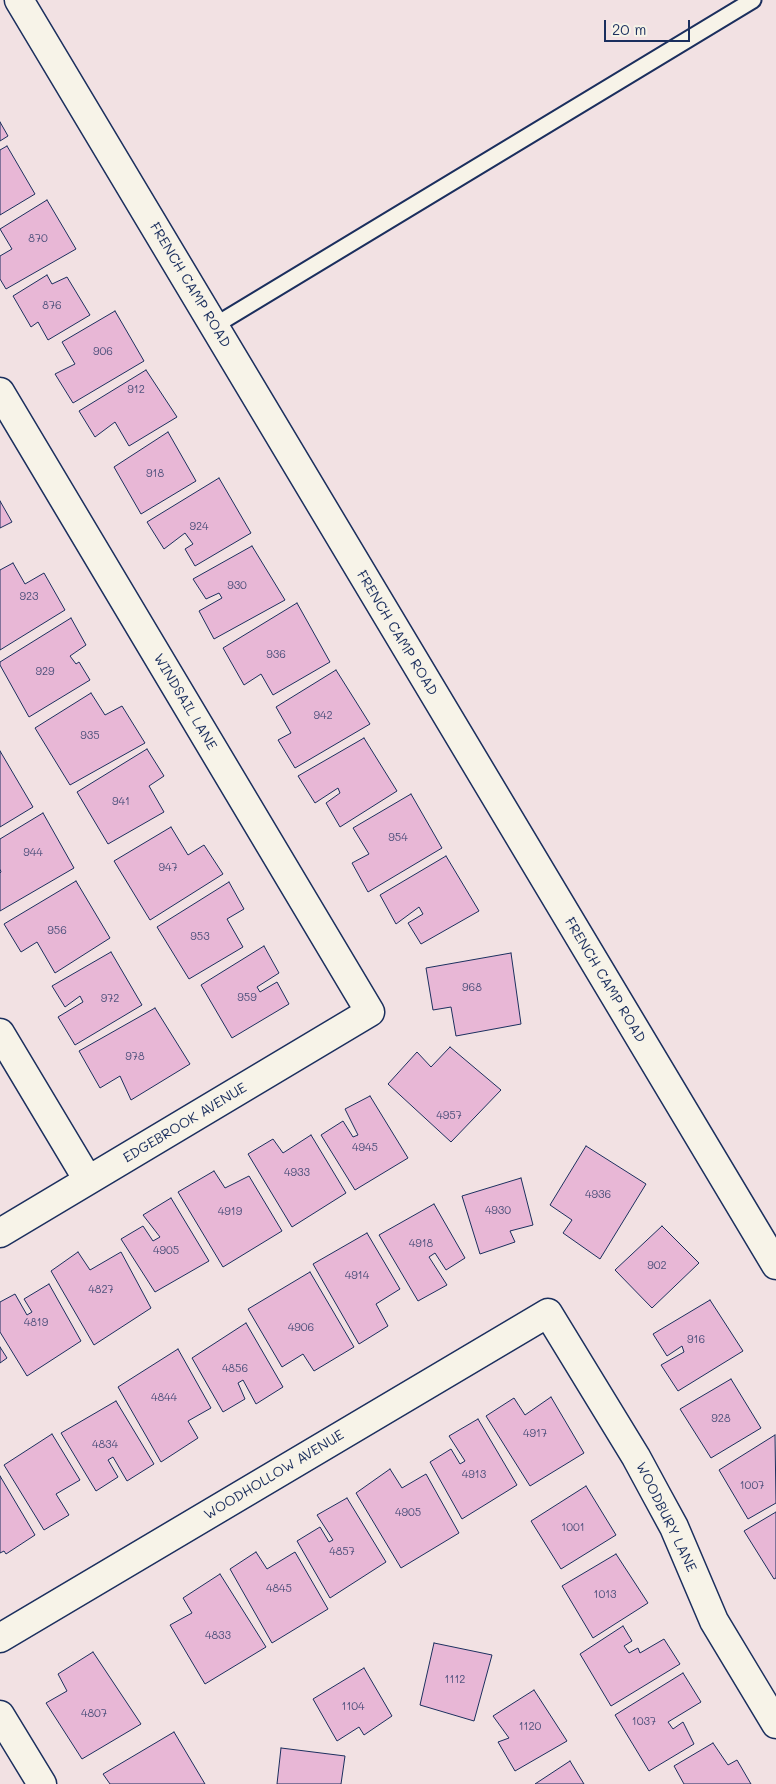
<!DOCTYPE html>
<style>
body{margin:0}
#map{position:relative;width:776px;height:1784px;overflow:hidden;background:#f2e1e3;font-family:Mali,sans-serif}
canvas{display:block}
.scale{position:absolute;left:604px;top:20px;width:86px;height:22px;box-sizing:border-box;border:2px solid #1b2f5e;border-top:0;padding-left:6px;font-size:15px;line-height:18px;white-space:nowrap;color:#1b2f5e;-webkit-text-stroke:4px #f7f3e8;paint-order:stroke}
</style>
<div id="map">
<canvas width="776" height="1784"></canvas>
<div class="scale">20 m</div>
</div>
<script>
const ctx = document.querySelector('canvas').getContext('2d');
ctx.lineJoin = 'round';
function paint(path, color) { ctx.fillStyle = color; ctx.fill(path, 'evenodd'); }
const shape = rows => new Path2D(rows.map(r => 'M' + r).join(''));
function strokePath(path, color, width, dash) { ctx.strokeStyle = color; ctx.lineWidth = width; ctx.lineCap = dash ? 'butt' : 'round'; ctx.setLineDash(dash || []); ctx.stroke(path); }
function label(font, color, halo, rows, align = 'center') {
  ctx.font = font + ' Mali,sans-serif'; ctx.lineWidth = 4; ctx.setLineDash([]); ctx.textBaseline = 'middle'; ctx.strokeStyle = halo; ctx.fillStyle = color; for (const [text, x, y, turn = 0] of rows) {
    ctx.save(); ctx.translate(x, y); ctx.rotate((+turn || 0) * Math.PI / 180); ctx.textAlign = isNaN(turn) ? turn : align; if (halo) ctx.strokeText(text, 0, 0); ctx.fillText(text, 0, 0); ctx.restore();
  }
}
const building = shape([
 [0,122,8,136,0,141,0,122],
 [7,146,35,194,0,215,0,150,7,146],
 [47,200,76,249,6,289,0,279,0,256,12,249,0,229,47,200],
 [47,275,52,284,67,277,90,315,48,340,38,322,31,327,13,296,47,275],
 [115,311,144,361,73,403,55,374,75,364,62,342,115,311],
 [146,370,177,417,129,446,115,422,95,437,79,411,146,370],
 [168,432,196,481,141,514,114,467,168,432],
 [219,478,251,533,195,566,185,549,193,544,185,533,164,549,147,522,219,478],
 [0,501,12,522,0,528,0,501],
 [252,546,285,600,214,639,199,611,222,598,219,593,206,599,193,579,252,546],
 [13,563,25,584,44,573,65,610,0,650,0,570,13,563],
 [297,603,330,662,273,695,261,674,244,685,223,648,297,603],
 [71,618,86,645,70,656,76,664,79,662,90,680,29,717,0,665,0,662,71,618],
 [336,670,370,724,295,768,278,740,291,733,276,707,336,670],
 [91,693,105,715,122,706,145,743,70,785,35,728,91,693],
 [364,738,397,791,340,827,326,803,340,793,338,788,315,803,298,776,364,738],
 [147,749,164,776,149,786,164,812,108,844,77,792,147,749],
 [0,751,33,807,0,827,0,751],
 [411,794,442,848,368,892,352,863,369,854,353,828,411,794],
 [43,813,74,868,0,911,0,873,1,872,0,869,0,839,43,813],
 [171,827,188,855,204,845,223,874,150,920,114,861,171,827],
 [446,856,479,911,421,944,408,923,423,914,419,907,396,924,380,895,446,856],
 [76,881,110,938,55,973,37,942,21,952,4,924,76,881],
 [229,882,244,909,227,919,243,947,189,979,157,927,229,882],
 [264,946,279,973,257,987,260,992,277,982,289,1004,232,1038,201,985,264,946],
 [111,952,142,1005,75,1045,58,1017,83,1002,80,996,65,1007,52,986,111,952],
 [511,953,521,1024,456,1036,451,1007,433,1010,426,968,511,953],
 [155,1008,190,1064,131,1100,120,1076,100,1088,79,1051,155,1008],
 [450,1047,501,1090,451,1142,388,1084,417,1052,431,1067,450,1047],
 [370,1096,408,1158,355,1190,321,1135,343,1121,353,1137,358,1135,345,1109,370,1096],
 [311,1135,346,1193,292,1227,248,1154,273,1139,283,1153,311,1135],
 [586,1146,646,1184,600,1259,563,1233,572,1220,550,1205,586,1146],
 [214,1171,225,1188,249,1176,282,1231,223,1267,178,1192,214,1171],
 [521,1178,533,1225,510,1231,515,1242,480,1254,462,1196,521,1178],
 [171,1198,209,1261,155,1292,121,1239,143,1226,153,1241,160,1237,143,1215,171,1198],
 [434,1204,465,1258,446,1270,435,1253,429,1257,447,1285,418,1301,379,1235,434,1204],
 [662,1226,699,1263,652,1308,615,1270,662,1226],
 [367,1233,400,1289,376,1304,388,1326,359,1344,313,1264,367,1233],
 [78,1252,90,1270,121,1252,151,1308,94,1345,51,1271,78,1252],
 [310,1272,354,1347,314,1371,303,1354,282,1367,248,1309,310,1272],
 [49,1284,81,1341,27,1376,0,1332,0,1302,15,1294,27,1315,32,1312,24,1299,49,1284],
 [710,1300,743,1351,678,1391,661,1365,684,1352,682,1346,667,1356,653,1334,710,1300],
 [246,1323,283,1387,256,1404,243,1380,238,1383,245,1399,223,1412,192,1358,246,1323],
 [0,1347,7,1358,0,1363,0,1347],
 [178,1349,211,1408,188,1421,198,1438,161,1462,118,1387,178,1349],
 [731,1379,761,1428,711,1458,680,1409,731,1379],
 [551,1397,584,1453,530,1486,486,1416,514,1398,525,1415,551,1397],
 [116,1401,154,1464,127,1481,113,1457,108,1460,118,1477,96,1491,61,1433,116,1401],
 [478,1419,517,1485,462,1519,430,1462,451,1449,460,1464,465,1461,449,1436,478,1419],
 [52,1434,80,1480,56,1494,69,1515,44,1530,4,1465,52,1434],
 [775,1435,776,1503,748,1519,719,1470,775,1435],
 [390,1469,402,1488,426,1474,459,1533,401,1568,356,1493,390,1469],
 [0,1476,35,1535,6,1554,4,1551,0,1553,0,1476],
 [586,1486,616,1535,561,1569,531,1521,586,1486],
 [347,1498,386,1562,330,1598,297,1541,320,1527,329,1542,333,1540,317,1515,347,1498],
 [776,1512,776,1578,774,1579,744,1531,776,1512],
 [256,1552,267,1569,295,1552,328,1609,272,1643,230,1569,256,1552],
 [616,1554,648,1603,593,1638,562,1586,616,1554],
 [220,1574,266,1647,205,1684,170,1625,192,1613,183,1598,220,1574],
 [623,1626,632,1641,624,1646,629,1653,638,1648,640,1653,664,1639,680,1664,611,1706,580,1654,623,1626],
 [434,1643,492,1655,474,1721,420,1705,434,1643],
 [93,1652,141,1724,82,1759,46,1703,67,1691,58,1674,93,1652],
 [364,1668,392,1716,364,1735,359,1727,337,1741,313,1699,364,1668],
 [683,1673,701,1702,668,1722,673,1729,683,1722,694,1744,649,1771,615,1715,683,1673],
 [534,1690,567,1741,515,1771,498,1742,509,1738,493,1716,534,1690],
 [174,1732,205,1784,110,1784,103,1774,174,1732],
 [713,1743,728,1765,737,1760,751,1784,684,1784,674,1766,713,1743],
 [281,1748,345,1756,341,1784,277,1784,281,1748],
 [570,1761,584,1784,535,1784,570,1761]
]);
paint(building, '#e8b7d6');
strokePath(building, '#1b2f5e', 1);
const lane = shape([
 [214,326,753,0]
]);
const street = shape([
 [0,392,370,1012,0,1233],
 [0,1033,88,1180],
 [0,1638,548,1313,636,1457,656,1494,674,1527,714,1621,776,1724],
 [0,1715,42,1784]
]);
const secondary = shape([
 [19,0,776,1265]
]);
strokePath(lane, '#1b2f5e', 19);
strokePath(street, '#1b2f5e', 31);
strokePath(secondary, '#1b2f5e', 31);
strokePath(lane, '#f7f3e8', 15);
strokePath(street, '#f7f3e8', 28);
strokePath(secondary, '#f7f3e8', 28);
label('11px', '#4e517c', null, [
 ["870",38,239],
 ["876",52,306],
 ["906",103,352],
 ["912",136,390],
 ["918",155,474],
 ["924",199,527],
 ["930",237,586],
 ["923",29,597],
 ["936",276,655],
 ["929",45,672],
 ["942",323,716],
 ["935",90,736],
 ["941",121,802],
 ["954",398,838],
 ["944",33,853],
 ["947",168,868],
 ["956",57,931],
 ["953",200,937],
 ["968",472,988],
 ["959",247,998],
 ["972",110,999],
 ["978",135,1057],
 ["4957",449,1116],
 ["4945",365,1148],
 ["4933",297,1173],
 ["4936",598,1195],
 ["4930",498,1211],
 ["4919",230,1212],
 ["4918",421,1244],
 ["4905",166,1251],
 ["902",657,1266],
 ["4914",357,1276],
 ["4827",101,1290],
 ["4819",36,1323],
 ["4906",301,1328],
 ["916",696,1340],
 ["4856",235,1369],
 ["4844",164,1398],
 ["928",721,1419],
 ["4917",535,1434],
 ["4834",105,1445],
 ["4913",474,1475],
 ["1007",752,1486],
 ["4905",408,1513],
 ["1001",573,1528],
 ["4857",342,1552],
 ["4845",279,1589],
 ["1013",605,1595],
 ["4833",218,1636],
 ["1112",455,1680],
 ["1104",353,1707],
 ["4807",94,1714],
 ["1037",644,1722],
 ["1120",530,1727]
]);
label('14px', '#1b2f5e', '#f7f3e8', [
 ["FRENCH CAMP ROAD",190,285,59],
 ["FRENCH CAMP ROAD",397,633,59],
 ["WINDSAIL LANE",185,702,59],
 ["FRENCH CAMP ROAD",605,980,59],
 ["EDGEBROOK AVENUE",185,1123,-31],
 ["WOODHOLLOW AVENUE",274,1475,-31],
 ["WOODBURY LANE",666,1517,64]
]);
</script>
